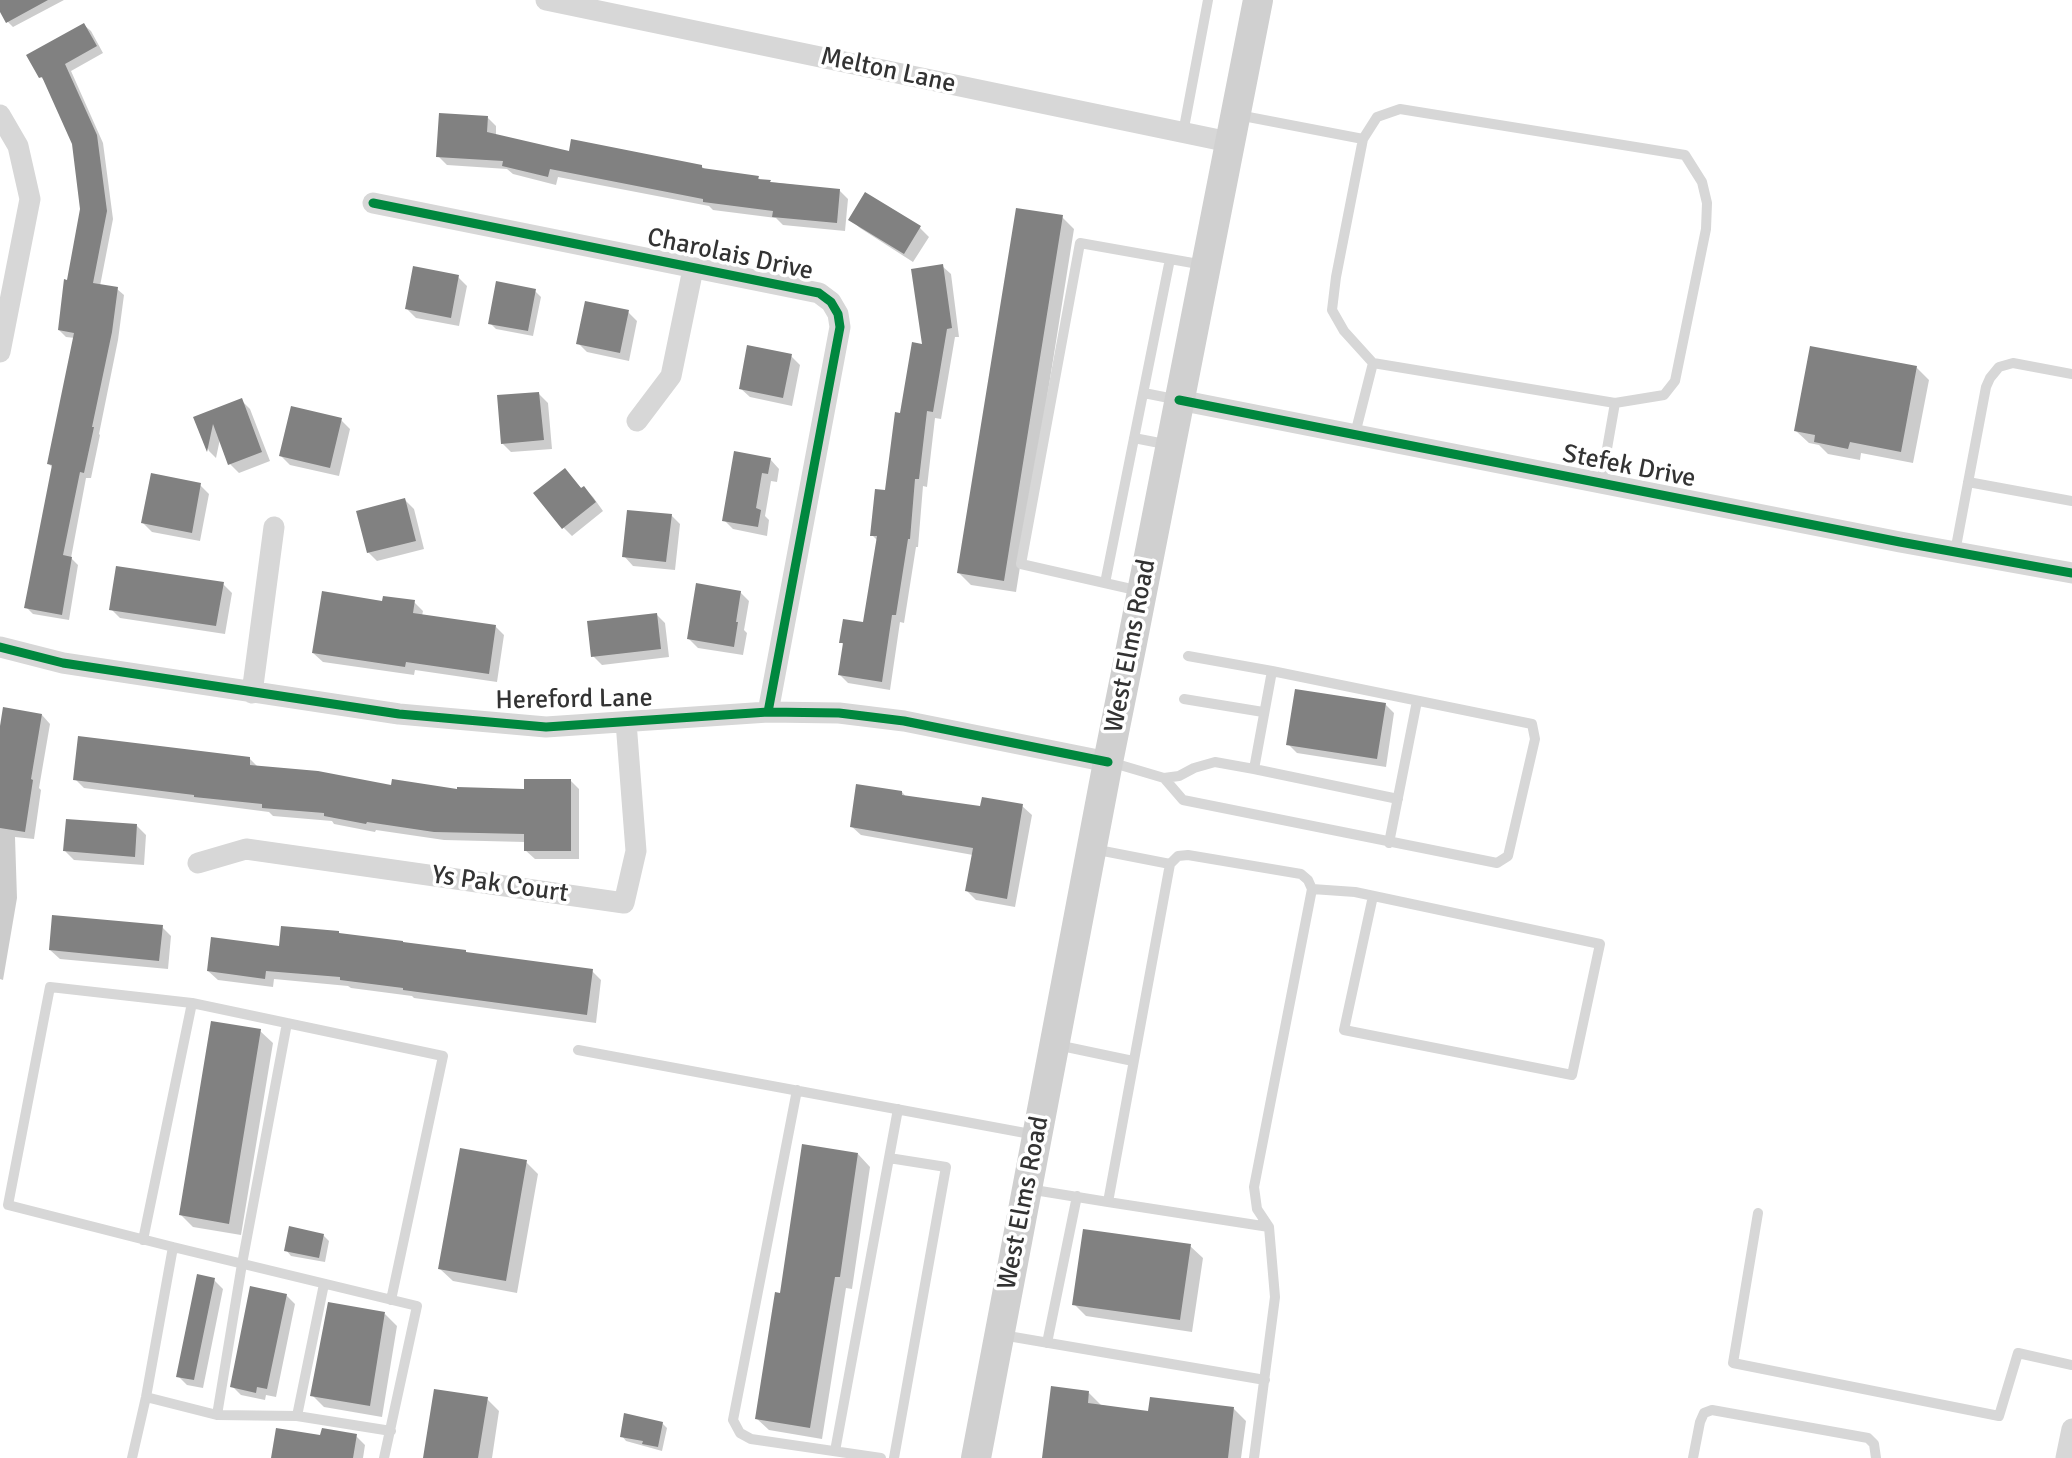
<!DOCTYPE html>
<style>
body{margin:0}
canvas{display:block;background:#fff}
</style>
<canvas width="2072" height="1458"></canvas>
<script>
const ctx = document.querySelector('canvas').getContext('2d');
ctx.lineJoin = 'round';
function paint(path, color) { ctx.fillStyle = color; ctx.fill(path, 'evenodd'); }
const shape = rows => new Path2D(rows.map(r => 'M' + r).join(''));
function strokePath(path, color, width, dash) { ctx.strokeStyle = color; ctx.lineWidth = width; ctx.lineCap = dash ? 'butt' : 'round'; ctx.setLineDash(dash || []); ctx.stroke(path); }
function label(font, color, halo, rows, align = 'center') {
  ctx.font = font + ' Signika,sans-serif'; ctx.lineWidth = 7; ctx.setLineDash([]); ctx.textBaseline = 'middle'; ctx.strokeStyle = halo; ctx.fillStyle = color; for (const [text, x, y, turn = 0] of rows) {
    ctx.save(); ctx.translate(x, y); ctx.rotate((+turn || 0) * Math.PI / 180); ctx.textAlign = isNaN(turn) ? turn : align; if (halo) ctx.strokeText(text, 0, 0); ctx.fillText(text, 0, 0); ctx.restore();
  }
}
paint(shape([
 [0,0,64,0,13,27,8,22,0,8],
 [84,25,91,31,103,53,71,71,103,143,113,219,100,286,117,289,124,295,118,340,99,434,100,435,91,478,86,478,71,558,78,565,69,620,33,614,26,607,53,468,49,464,75,338,66,337,59,330,82,209,74,143,46,82,41,77,29,56],
 [488,118,496,126,496,136,570,153,701,166,706,170,758,177,761,181,839,190,848,199,845,231,783,225,776,218,713,210,709,206,558,177,556,185,513,174,507,169,447,165,438,156],
 [1062,217,1074,229,1016,592,971,585,959,573],
 [851,220,920,228,929,237,913,262,860,228],
 [942,266,951,274,959,337,955,337,941,419,935,418,927,487,923,486,918,547,916,547,904,623,900,622,890,690,848,683,840,675,844,645,841,642,864,624,878,541,872,535,887,492,901,415,924,346],
 [458,277,467,286,459,326,416,318,407,309],
 [535,291,541,297,533,336,496,329,490,323],
 [628,312,637,321,629,361,587,352,578,343],
 [791,356,800,365,792,406,750,397,740,388],
 [1916,367,1929,380,1913,463,1861,453,1860,460,1828,454,1819,445,1809,443,1796,431],
 [539,394,548,403,552,449,511,452,502,443],
 [241,400,250,409,270,461,239,473,230,464,220,439,216,458,209,451,196,418],
 [341,420,350,429,339,476,290,465,281,456],
 [770,459,779,469,777,482,771,481,765,516,769,520,767,536,733,529,724,520],
 [565,470,582,489,584,488,593,497,603,511,572,536,563,527],
 [200,485,209,494,200,541,152,532,143,523],
 [405,500,414,509,424,549,377,561,368,552],
 [671,515,680,524,675,570,633,566,624,556],
 [223,584,232,593,225,634,120,618,111,609],
 [740,592,749,601,744,630,747,633,743,655,698,648,689,639],
 [414,602,423,611,422,616,495,626,504,635,497,682,415,670,414,675,323,662,313,653,383,603],
 [656,614,665,623,669,657,602,665,593,656],
 [1385,704,1394,713,1386,767,1297,753,1288,744],
 [42,715,50,724,39,788,41,790,34,839,15,837,17,898,3,980,0,979,0,737],
 [250,759,258,767,393,787,458,791,526,791,570,780,579,789,579,859,535,859,525,850,525,842,444,840,376,830,375,832,334,824,332,821,273,816,269,812,84,788,75,779],
 [902,792,907,798,981,808,1022,806,1032,815,1015,907,976,900,967,891,973,855,861,835,851,826],
 [137,826,146,835,144,865,74,860,65,851],
 [162,927,171,936,168,969,60,959,50,950],
 [340,935,465,951,469,955,592,971,601,980,596,1023,414,998,412,996,351,988,348,986,274,979,273,987,218,980,208,971,281,948],
 [260,1031,273,1043,241,1235,193,1227,181,1215],
 [858,1154,870,1167,852,1289,846,1288,822,1439,769,1430,756,1418,782,1295],
 [526,1162,538,1174,517,1293,453,1281,440,1269],
 [323,1235,329,1241,325,1262,291,1256,286,1250],
 [1190,1246,1203,1258,1192,1332,1086,1316,1074,1304],
 [214,1280,223,1289,203,1388,187,1385,178,1376],
 [286,1295,295,1304,276,1397,266,1395,265,1400,241,1395,232,1386],
 [385,1314,397,1326,382,1417,324,1407,312,1395],
 [1089,1393,1101,1405,1150,1413,1234,1409,1246,1421,1241,1458,1043,1458],
 [487,1399,499,1411,492,1458,425,1458],
 [662,1423,667,1428,662,1451,626,1441,622,1436],
 [356,1436,365,1445,363,1458,273,1458,322,1437]
]), '#0003');
paint(shape([
 [0,0,48,0,6,23,0,12],
 [84,23,97,46,65,64,97,135,107,211,93,283,118,287,112,332,92,427,94,427,84,473,80,472,63,555,72,557,62,615,24,608,52,465,47,464,74,333,58,330,64,279,67,280,80,209,72,144,42,77,39,78,26,55],
 [439,113,488,116,487,132,569,151,571,139,702,165,702,168,759,176,758,179,771,180,770,182,840,189,837,223,772,217,773,211,703,202,703,199,550,169,548,177,502,166,503,161,436,157],
 [865,192,921,226,904,254,848,220],
 [1016,208,1063,215,1004,581,957,573],
 [943,264,952,328,947,329,933,412,927,411,919,479,915,479,910,539,908,539,896,615,892,615,882,682,838,675,843,643,839,643,843,619,863,622,877,536,870,536,875,489,885,490,895,412,900,413,912,342,922,344,911,269],
 [413,266,459,275,451,318,405,309],
 [496,281,536,289,528,331,488,324],
 [585,301,629,310,620,353,576,344],
 [747,345,792,354,783,398,739,389],
 [1810,346,1917,366,1901,452,1850,442,1848,449,1814,442,1815,435,1794,431],
 [539,392,544,440,501,444,497,395],
 [242,398,262,452,228,465,213,424,207,452,193,417],
 [291,406,342,418,330,468,279,456],
 [734,451,771,458,768,474,762,473,756,508,761,510,758,527,722,521],
 [565,468,581,488,584,486,596,502,562,529,533,493],
 [151,473,201,483,192,533,141,523],
 [405,498,416,541,367,553,356,511],
 [627,510,672,514,666,562,622,557],
 [116,566,224,582,216,626,109,610],
 [696,583,741,591,736,622,738,622,734,647,687,639],
 [322,591,382,601,383,596,415,600,413,613,496,625,489,674,406,662,405,667,312,653],
 [657,613,661,649,591,657,587,621],
 [1295,689,1386,703,1377,759,1286,745],
 [3,707,42,714,31,779,33,780,25,832,0,828,0,726],
 [78,736,250,757,250,765,318,771,391,785,392,779,457,789,457,787,524,789,524,779,571,779,571,851,524,851,524,834,434,832,367,822,366,824,324,816,324,813,262,808,262,804,194,797,194,795,73,780],
 [856,784,902,791,902,795,980,806,982,797,1023,804,1007,899,965,891,973,848,850,827],
 [66,819,137,824,135,857,63,851],
 [52,915,163,925,159,961,49,950],
 [281,926,339,931,339,933,403,941,403,942,466,950,466,952,593,969,587,1015,403,990,403,988,340,980,340,977,266,971,265,979,207,971,211,937,279,946],
 [211,1021,261,1029,229,1224,179,1215],
 [802,1144,858,1153,840,1277,835,1277,810,1428,755,1419,775,1292,780,1293],
 [460,1148,527,1160,506,1281,438,1269],
 [289,1226,324,1234,319,1258,284,1251],
 [1083,1229,1191,1244,1180,1320,1072,1305],
 [197,1274,215,1278,194,1380,176,1377],
 [250,1286,287,1294,267,1389,257,1387,256,1393,230,1387],
 [328,1302,385,1312,370,1406,310,1396],
 [1051,1386,1089,1391,1088,1403,1148,1411,1150,1397,1234,1407,1228,1458,1042,1458],
 [434,1389,488,1397,478,1458,423,1458],
 [624,1413,663,1422,658,1447,642,1444,643,1441,620,1437],
 [276,1428,320,1435,322,1428,357,1434,353,1458,271,1458]
]), '#818181');
strokePath(shape([
 [1238,115,1363,139,1377,117,1400,109,1685,155,1702,182,1707,203,1706,229,1675,381,1664,395,1615,403,1601,483],
 [1183,133,1208,0],
 [1363,139,1336,277,1332,310,1344,331,1373,363],
 [1144,393,1179,400],
 [1355,434,1373,363,1615,403],
 [1134,438,1170,445],
 [1968,482,2072,501],
 [1955,552,1986,387,1990,378,1999,367,2013,363,2072,374],
 [1105,583,1170,259],
 [1140,591,1021,564,1080,243,1204,265],
 [1188,656,1272,671],
 [1184,699,1263,712],
 [1110,762,1164,778,1183,800,1497,863,1508,856,1535,739,1532,724,1272,671,1254,769,1215,762,1194,768,1179,776,1164,778],
 [1254,769,1398,799],
 [1389,843,1417,701],
 [1093,849,1170,864,1178,856,1188,855,1301,874,1308,880,1312,889,1254,1187,1257,1209,1269,1227,1275,1297,1254,1458],
 [1170,864,1108,1202,1269,1227],
 [1312,889,1355,892,1600,944,1572,1075,1344,1030,1373,896],
 [192,1003,443,1056,391,1300],
 [1057,1045,1133,1061],
 [578,1050,1036,1135],
 [797,1090,733,1420,740,1433,751,1439,881,1458],
 [889,1158,946,1167,894,1458],
 [1028,1189,1108,1202],
 [1758,1213,1733,1363,1999,1416,2018,1353,2072,1365],
 [143,1240,192,1003,50,987,8,1205,173,1247],
 [1002,1335,1265,1380],
 [1047,1343,1077,1196],
 [146,1397,217,1415,297,1416,391,1431],
 [217,1415,242,1264,287,1023],
 [297,1416,324,1284],
 [835,1451,898,1109],
 [132,1458,146,1397,173,1247,417,1306,384,1458],
 [1693,1458,1700,1422,1704,1413,1712,1410,1868,1438,1874,1444,1876,1458]
]), '#d7d7d7', 10);
strokePath(shape([
 [546,0,1229,142],
 [0,115,18,146,30,199,0,352],
 [373,203,819,293,831,302,838,314,840,327,768,712],
 [1179,400,1900,542,2072,573],
 [637,421,671,376,693,269],
 [0,647,63,663,399,714,546,727,768,712,839,713,904,721,1108,762],
 [252,693,274,527],
 [198,863,246,849,624,903,636,851,626,722],
 [2066,1458,2072,1429]
]), '#d7d7d7', 21);
strokePath(shape([
 [976,1458,1108,762,1132,643,1258,0]
]), '#d0d0d0', 30);
strokePath(shape([
 [373,203,819,293,831,302,838,314,840,327,768,712],
 [1179,400,1900,542,2072,573],
 [0,647,63,663,399,714,546,727,768,712,839,713,904,721,1108,762]
]), '#00873e', 9);
label('26px', '#333', '#fff', [
 ["Melton Lane",888,71,12],
 ["Charolais Drive",730,255,12],
 ["Stefek Drive",1629,467,11],
 ["West Elms Road",1131,646,-79],
 ["Hereford Lane",574,700,-1],
 ["Ys Pak Court",500,885,8],
 ["West Elms Road",1024,1203,-79]
]);
</script>
